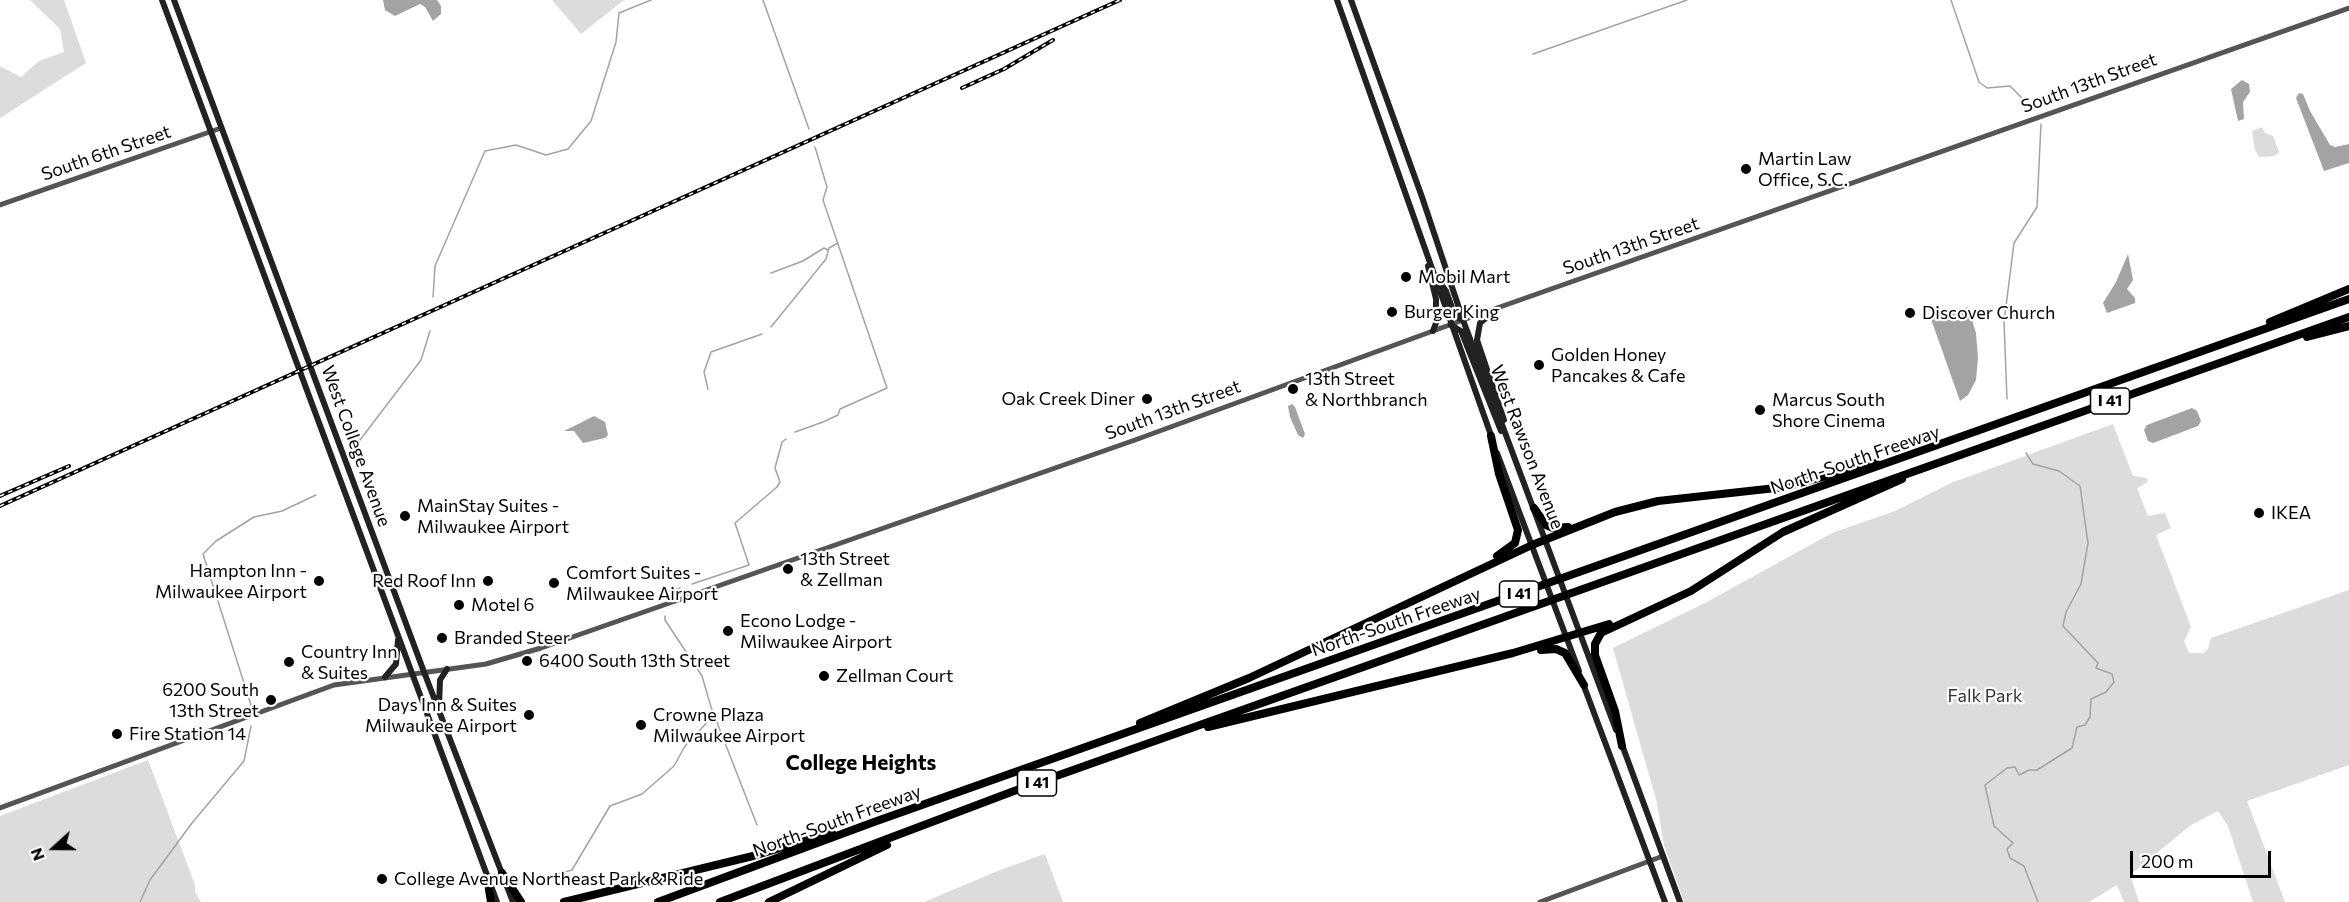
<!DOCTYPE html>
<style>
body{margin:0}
#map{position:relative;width:2349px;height:902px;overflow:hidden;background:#fff;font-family:Commissioner,sans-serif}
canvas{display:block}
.north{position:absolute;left:24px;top:818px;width:60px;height:60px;-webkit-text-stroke:4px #fff;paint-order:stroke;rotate:249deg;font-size:16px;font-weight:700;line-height:24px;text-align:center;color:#000}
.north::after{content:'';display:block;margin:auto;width:21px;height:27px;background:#000;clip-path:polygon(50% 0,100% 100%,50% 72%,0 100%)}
.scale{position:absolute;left:2130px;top:851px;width:141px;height:27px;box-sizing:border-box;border:3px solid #000;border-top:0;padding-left:8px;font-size:18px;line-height:21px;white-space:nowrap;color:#000;-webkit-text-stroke:4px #fff;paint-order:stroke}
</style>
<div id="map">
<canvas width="2349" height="902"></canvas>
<div class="north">N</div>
<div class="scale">200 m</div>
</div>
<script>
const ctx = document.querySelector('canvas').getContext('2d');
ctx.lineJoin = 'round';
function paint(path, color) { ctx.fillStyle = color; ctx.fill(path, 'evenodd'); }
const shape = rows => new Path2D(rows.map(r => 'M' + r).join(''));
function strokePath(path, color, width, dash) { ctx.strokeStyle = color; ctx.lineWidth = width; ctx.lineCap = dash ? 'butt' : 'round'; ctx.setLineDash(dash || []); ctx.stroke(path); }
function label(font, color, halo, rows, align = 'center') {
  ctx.font = font + ' Commissioner,sans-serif'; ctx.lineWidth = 4.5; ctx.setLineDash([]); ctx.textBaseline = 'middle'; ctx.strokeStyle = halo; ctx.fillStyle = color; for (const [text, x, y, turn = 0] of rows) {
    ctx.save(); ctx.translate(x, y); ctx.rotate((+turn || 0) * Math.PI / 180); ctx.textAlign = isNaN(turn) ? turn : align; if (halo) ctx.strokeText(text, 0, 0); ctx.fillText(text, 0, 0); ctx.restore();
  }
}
paint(shape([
 [30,0,64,0,86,63,0,118,0,66,21,77,39,61,64,52,60,29],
 [552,0,624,0,581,34],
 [2262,127,2265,133,2273,136,2279,152,2275,156,2259,157,2255,150,2252,131],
 [2113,424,2133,476,2147,478,2148,482,2137,488,2148,516,2165,513,2171,528,2156,535,2191,627,2184,641,2189,653,2203,653,2208,649,2211,638,2349,590,2349,765,2247,801,2285,902,2253,902,2228,826,2218,811,2191,825,2130,875,2139,902,2124,902,2117,885,2089,902,1684,902,1664,845,1657,803,1613,648,1705,603,1832,533,1895,511,1951,483],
 [148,760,195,885,195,892,201,902,0,902,0,816],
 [1045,854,1063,902,924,902,1000,870]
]), '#dcdcdc');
paint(shape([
 [383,0,437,0,441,6,441,14,433,21,425,7,420,4,395,16,385,10],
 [2242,80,2249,84,2250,92,2243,102,2244,119,2238,121,2231,89],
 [2299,93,2303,94,2310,111,2330,145,2335,147,2349,144,2349,163,2324,171,2296,98],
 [2128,254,2133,280,2127,289,2135,298,2135,303,2107,313,2103,303,2116,282],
 [1968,307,1976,333,1978,358,1976,380,1968,395,1960,401,1931,319],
 [1292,404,1295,407,1305,434,1303,438,1298,435,1290,417,1288,406],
 [2192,408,2197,411,2201,421,2198,426,2153,443,2148,441,2144,430,2147,425],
 [594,416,605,422,608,435,605,438,583,443,574,431,564,431]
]), '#a3a3a3');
strokePath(shape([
 [763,0,809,129],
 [1951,0,1979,82,1987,88,2010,86,2034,110],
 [1533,54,1687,0],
 [771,273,803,261,824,248,828,250],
 [433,297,435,266,485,151,516,145,546,155,568,149,591,121,616,42,619,13,651,0],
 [771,327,826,259,829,248,838,243],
 [708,389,704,372,711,352,762,334],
 [2007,399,2004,322,2014,243,2037,207,2041,124],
 [795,432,823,422,838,415,840,409,887,388,823,200,827,187,815,147],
 [360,440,421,360,430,331],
 [2026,453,2033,464,2059,471,2080,486,2088,543,2081,584,2066,612,2063,626,2098,663,2096,668,2112,674,2114,682,2106,692,2091,699,2090,717,2085,725,2077,727,2072,748,2037,770,2029,770,2019,775,2015,767,2007,768,1985,785,1994,826,2013,843,2007,849,2010,858,2024,866,2038,902],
 [692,584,749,565,735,523,777,487,780,482,775,468,782,442,786,439],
 [659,596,680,588],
 [665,616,665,620,702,676,711,707,757,825],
 [251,705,203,554,216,541,254,517,282,511,316,495],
 [543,878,572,870,610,806,642,794,674,766,685,746,714,715],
 [140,902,150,880,192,823,244,761,251,726]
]), '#a3a3a3', 1.5);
strokePath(shape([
 [0,205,221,128],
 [0,808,334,685,486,664,541,648,1135,440,1463,320,2349,8],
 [1540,902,1663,856]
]), '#555', 5);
strokePath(shape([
 [162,0,497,902],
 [174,0,424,672,513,902],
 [1337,0,1492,438],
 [1351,0,1422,197,1463,320,1616,730],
 [1428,266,1436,299,1436,323,1433,331],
 [1438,280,1446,291,1455,316,1463,320],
 [1497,309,1480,323,1477,340,1504,420],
 [1451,325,1461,331,1501,431],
 [1497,453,1579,671],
 [385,677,396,664,398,640],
 [1582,681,1665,902],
 [439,706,440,680,447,669],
 [1621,742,1680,902]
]), '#222', 6);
strokePath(shape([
 [2270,322,2349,289],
 [2307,337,2349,326],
 [1491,436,1499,474,1518,530,1515,543,1497,556],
 [1534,508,1546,525,1553,528,1568,527],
 [1541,650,1556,649,1565,653,1584,685],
 [1140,723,1249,678,1532,545,1615,512,1658,501,1785,487,1876,463],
 [1208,727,1513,653,1609,624],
 [1622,746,1615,711,1595,655,1595,644,1601,633,1691,591,1783,532,1902,479],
 [502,873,521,902],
 [487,877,491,902],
 [564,902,753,856,832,833],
 [658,902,874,822,2349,299],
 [720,902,1014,791,2349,317],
 [769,902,887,845]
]), '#000', 8);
const rail = shape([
 [962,88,1004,69,1053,40],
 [0,496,69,466],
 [0,506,1120,0]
]);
strokePath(rail, '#000', 4);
strokePath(rail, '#fff', 1.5, [4.5]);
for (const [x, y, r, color] of [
 [1746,169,6,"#000"],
 [1406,277,6,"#000"],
 [1392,312,6,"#000"],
 [1910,313,6,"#000"],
 [1539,365,6,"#000"],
 [1293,389,6,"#000"],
 [1147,399,6,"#000"],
 [1760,410,6,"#000"],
 [2259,513,6,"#000"],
 [405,516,6,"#000"],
 [788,569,6,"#000"],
 [319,581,6,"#000"],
 [488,581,6,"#000"],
 [554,583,6,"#000"],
 [459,605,6,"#000"],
 [728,631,6,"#000"],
 [442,638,6,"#000"],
 [527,661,6,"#000"],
 [289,662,6,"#000"],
 [824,676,6,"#000"],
 [271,700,6,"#000"],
 [529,715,6,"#000"],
 [641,725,6,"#000"],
 [117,734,6,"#000"],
 [382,879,6,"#000"]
]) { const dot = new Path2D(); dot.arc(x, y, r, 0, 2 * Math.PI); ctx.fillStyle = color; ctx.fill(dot); strokePath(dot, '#fff', 2); }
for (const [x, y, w] of [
 [2110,401,39],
 [1519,594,39],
 [1037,783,39]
]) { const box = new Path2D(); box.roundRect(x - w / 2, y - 13, w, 26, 4.5); ctx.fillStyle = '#fff'; ctx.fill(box); strokePath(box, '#000', 1.5); }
label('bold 16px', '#000', null, [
 ["I 41",2110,401],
 ["I 41",1519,594],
 ["I 41",1037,783]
]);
label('18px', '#000', '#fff', [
 ["South 13th Street",2089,83,-20],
 ["South 6th Street",106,153,-19],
 ["South 13th Street",1631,246,-19],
 ["South 13th Street",1173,410,-20],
 ["West College Avenue",356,446,70],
 ["West Rawson Avenue",1527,447,69],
 ["North-South Freeway",1855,460,-19],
 ["North-South Freeway",1396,622,-19],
 ["North-South Freeway",837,821,-20]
]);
label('18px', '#000', '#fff', [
 ["Martin Law",1758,159],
 ["Office, S.C.",1758,180],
 ["Mobil Mart",1418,277],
 ["Burger King",1404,312],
 ["Discover Church",1922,313],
 ["Golden Honey",1551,355],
 ["Pancakes & Cafe",1551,376],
 ["13th Street",1305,379],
 ["& Northbranch",1305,400],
 ["Oak Creek Diner",1135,399,"right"],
 ["Marcus South",1772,400],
 ["Shore Cinema",1772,421],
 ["MainStay Suites -",417,506],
 ["Milwaukee Airport",417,527],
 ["IKEA",2271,513],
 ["13th Street",800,559],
 ["& Zellman",800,580],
 ["Hampton Inn -",307,571,"right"],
 ["Milwaukee Airport",307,592,"right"],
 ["Comfort Suites -",566,573],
 ["Milwaukee Airport",566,594],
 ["Red Roof Inn",476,581,"right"],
 ["Motel 6",471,605],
 ["Econo Lodge -",740,621],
 ["Milwaukee Airport",740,642],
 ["Branded Steer",454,638],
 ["Country Inn",301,652],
 ["& Suites",301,673],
 ["6400 South 13th Street",539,661],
 ["Zellman Court",836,676],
 ["6200 South",259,690,"right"],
 ["13th Street",259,711,"right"],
 ["Days Inn & Suites",517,705,"right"],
 ["Milwaukee Airport",517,726,"right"],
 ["Crowne Plaza",653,715],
 ["Milwaukee Airport",653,736],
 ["Fire Station 14",129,734],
 ["College Avenue Northeast Park & Ride",394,879]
], 'left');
label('18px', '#333', '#fff', [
 ["Falk Park",1985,696]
]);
label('bold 21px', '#000', '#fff', [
 ["College Heights",861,763]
]);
</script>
